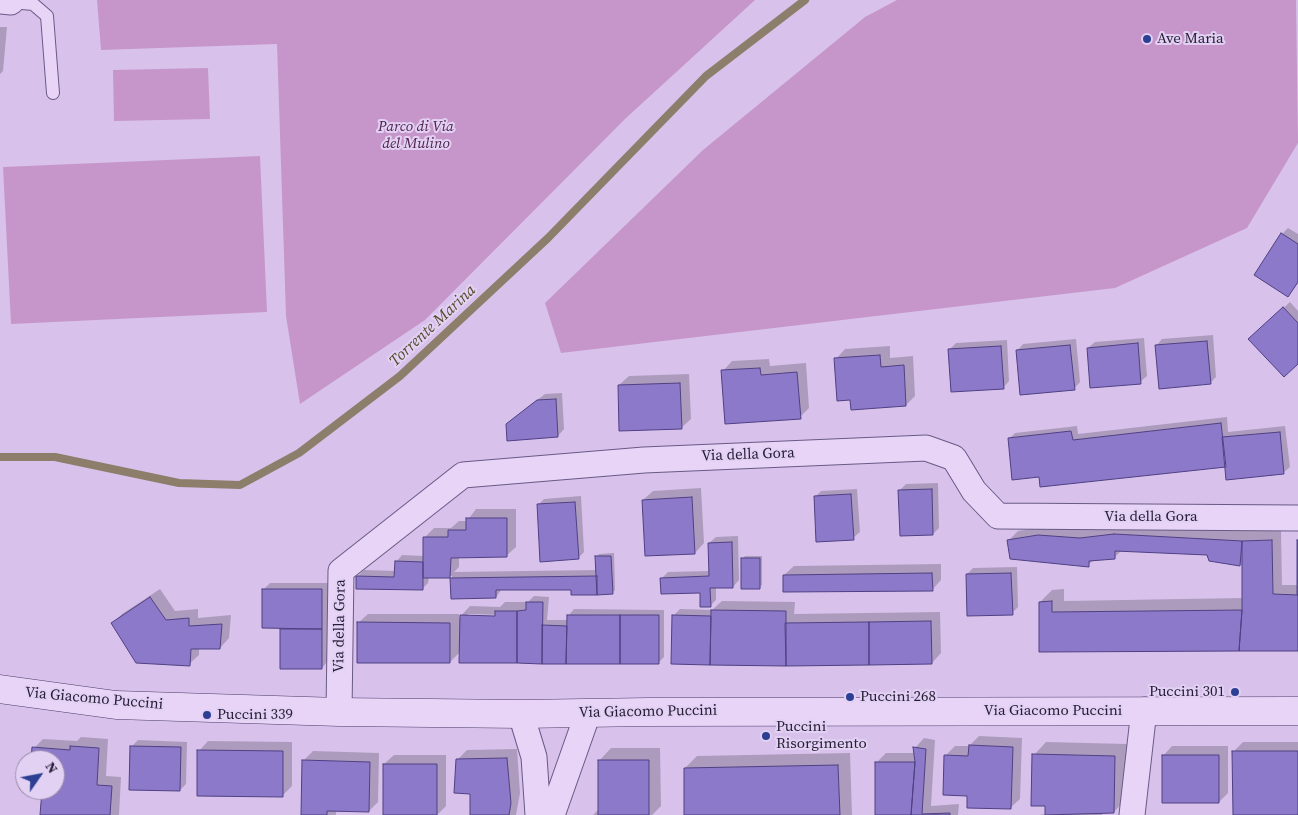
<!DOCTYPE html>
<style>
body{margin:0}
#map{position:relative;width:1298px;height:815px;overflow:hidden;background:#d8c2ec;font-family:"Source Serif 4",serif}
canvas{display:block}
.north{position:absolute;left:15px;top:750px;width:50px;height:50px;box-sizing:border-box;background:#e3d1f4;border:1px solid #9789a8;border-radius:50%;rotate:57deg;font-size:14px;font-weight:700;line-height:20px;text-align:center;color:#251d35}
.north::after{content:'';display:block;margin:auto;width:18px;height:22px;background:#2c3f92;clip-path:polygon(50% 0,100% 100%,50% 72%,0 100%)}
</style>
<div id="map">
<canvas width="1298" height="815"></canvas>
<div class="north">N</div>
</div>
<script>
const ctx = document.querySelector('canvas').getContext('2d');
ctx.lineJoin = 'round';
function paint(path, color) { ctx.fillStyle = color; ctx.fill(path, 'evenodd'); }
const shape = rows => new Path2D(rows.map(r => 'M' + r).join(''));
function strokePath(path, color, width, dash) { ctx.strokeStyle = color; ctx.lineWidth = width; ctx.lineCap = dash ? 'butt' : 'round'; ctx.setLineDash(dash || []); ctx.stroke(path); }
function label(font, color, halo, rows, align = 'center') {
  ctx.font = font + ' "Source Serif 4",serif'; ctx.lineWidth = 4; ctx.setLineDash([]); ctx.textBaseline = 'middle'; ctx.strokeStyle = halo; ctx.fillStyle = color; for (const [text, x, y, turn = 0] of rows) {
    ctx.save(); ctx.translate(x, y); ctx.rotate((+turn || 0) * Math.PI / 180); ctx.textAlign = isNaN(turn) ? turn : align; if (halo) ctx.strokeText(text, 0, 0); ctx.fillText(text, 0, 0); ctx.restore();
  }
}
paint(shape([
 [97,0,755,0,625,119,425,320,300,404,286,316,277,44,101,50],
 [897,0,1296,0,1298,143,1247,228,1115,288,561,353,545,303,703,150,865,17],
 [208,68,210,119,114,121,113,70],
 [260,156,267,312,11,324,3,167]
]), '#c696ca');
paint(shape([
 [0,27,7,27,3,71,0,74],
 [1288,228,1298,234,1298,283,1288,295,1282,234],
 [1290,302,1298,311,1298,362,1250,339],
 [1213,335,1216,377,1210,383,1156,346,1162,339],
 [1144,338,1147,376,1140,382,1088,348,1095,342],
 [1076,339,1080,382,1074,389,1017,351,1023,344],
 [1007,340,1009,381,1003,388,950,349,956,343],
 [890,346,890,358,913,356,915,396,906,405,851,399,836,359,845,349],
 [769,359,770,366,806,363,809,408,800,417,723,371,732,361],
 [689,374,691,419,681,428,619,385,629,376],
 [562,393,564,429,558,436,514,418,545,394],
 [1227,417,1228,432,1285,426,1290,467,1283,473,1227,465,1040,476,1009,439,1015,433,1077,426,1078,434],
 [938,483,939,528,933,534,900,490,906,484],
 [701,488,704,543,695,553,643,500,653,491],
 [857,489,860,532,853,538,815,497,821,491],
 [581,496,584,552,578,558,538,505,544,499],
 [476,509,516,509,516,547,506,556,459,556,459,567,454,572,597,570,596,557,599,554,614,553,615,590,612,593,572,588,502,589,496,597,452,597,452,576,429,577,428,583,422,589,358,576,364,570,396,571,396,562,402,555,424,556,424,538,434,528,451,528,459,521,467,521],
 [1125,525,1281,531,1282,585,1298,585,1298,650,1040,651,1040,602,1052,590,1064,589,1064,601,1243,598,1242,565,1210,560,1208,554,1122,550,1114,558,1094,560,1088,565,1008,541,1018,531,1048,526],
 [738,536,739,580,733,587,716,587,716,600,710,606,701,592,662,578,668,572,710,571,709,543,716,537],
 [745,556,762,556,762,585,759,588,742,559],
 [941,564,941,580,932,590,784,575,794,566],
 [1017,567,1018,607,1012,613,967,574,973,568],
 [270,583,328,583,328,661,322,668,281,668,281,627,264,589],
 [160,589,175,611,198,609,198,618,231,615,229,638,220,648,199,648,199,655,189,664,113,623,122,614],
 [534,596,549,597,547,620,568,620,568,616,574,609,664,610,664,657,658,663,461,651,450,662,358,623,368,614,459,614,459,618,470,606,500,607,505,602,528,602],
 [468,614,501,615,501,617,468,617],
 [722,601,795,602,794,614,940,612,941,653,932,663,673,616,680,609,712,610],
 [979,736,1022,738,1020,799,1010,808,968,795,946,755,955,746,969,746],
 [81,737,108,739,106,776,121,777,119,815,42,815,44,790,55,790,55,760,33,760,34,748,43,739,77,741],
 [924,738,935,740,931,806,959,804,958,815,876,815,876,763,886,753,915,753,915,748],
 [138,740,187,742,186,784,180,790,132,746],
 [208,741,292,742,292,786,282,796,199,751],
 [1046,742,1127,744,1126,799,1114,812,1103,811,1102,815,1039,815,1046,814,1046,804,1034,755],
 [1243,742,1298,742,1298,813,1234,815,1233,752],
 [1172,746,1228,746,1228,793,1219,802,1163,756],
 [611,748,660,748,661,806,652,815,593,815,599,809,599,761],
 [517,749,520,793,516,815,471,815,471,793,457,760,467,750],
 [313,751,379,753,378,802,369,811,336,810,336,815,302,815,303,761],
 [850,753,852,815,686,815,685,768,697,756],
 [394,755,446,755,446,806,437,815,385,815,384,764]
]), '#0003');
strokePath(shape([
 [0,457,55,457,179,483,240,485,299,453,400,376,548,238,706,76,805,0]
]), '#8c7e6b', 8);
const building = shape([
 [1281,233,1298,244,1298,282,1288,297,1254,275,1281,233],
 [1283,307,1298,323,1298,364,1284,377,1248,339,1283,307],
 [1207,341,1211,384,1159,389,1155,345,1207,341],
 [1138,343,1141,384,1090,388,1087,348,1138,343],
 [1070,345,1075,390,1020,395,1016,350,1070,345],
 [1001,346,1004,389,951,392,948,349,1001,346],
 [880,355,881,367,904,365,906,406,851,410,850,400,837,401,834,358,880,355],
 [760,368,761,375,797,372,801,419,725,424,721,370,760,368],
 [680,383,682,429,619,431,618,385,680,383],
 [556,399,558,437,507,441,506,424,537,400,556,399],
 [1221,423,1226,467,1040,487,1039,477,1012,480,1008,438,1071,431,1073,440,1221,423],
 [1280,432,1284,474,1226,480,1222,437,1280,432],
 [932,489,933,535,900,536,898,490,932,489],
 [851,494,854,540,816,542,814,496,851,494],
 [692,497,695,554,645,556,642,500,692,497],
 [575,502,579,559,540,562,537,504,575,502],
 [466,518,507,518,507,557,451,558,450,578,423,578,423,537,448,537,448,530,466,530,466,518],
 [1114,534,1242,541,1240,566,1209,561,1207,555,1115,551,1115,559,1089,561,1089,567,1010,559,1007,540,1038,535,1080,538,1114,534],
 [1272,540,1273,594,1298,595,1298,651,1239,651,1242,610,1242,541,1272,540],
 [1297,540,1298,540,1298,595,1297,595,1297,540],
 [732,542,733,588,710,588,711,607,700,607,700,593,661,594,660,578,709,576,708,543,732,542],
 [595,556,611,556,613,594,597,595,595,556],
 [741,558,760,558,760,589,741,589,741,558],
 [395,561,423,562,423,590,356,589,356,576,394,577,395,561],
 [932,573,933,591,783,592,783,575,932,573],
 [1011,573,1013,615,967,616,966,574,1011,573],
 [597,576,597,595,571,595,571,590,496,590,496,598,451,599,450,578,597,576],
 [262,589,322,589,322,629,262,628,262,589],
 [150,597,166,620,189,618,189,626,222,624,220,649,191,649,190,666,136,663,111,623,150,597],
 [1052,601,1052,612,1242,610,1239,651,1039,652,1039,602,1052,601],
 [526,602,543,602,542,664,517,663,517,611,526,610,526,602],
 [711,610,786,611,786,666,710,665,711,610],
 [495,611,517,611,517,663,459,663,460,615,495,616,495,611],
 [567,615,620,615,620,664,566,664,567,615],
 [620,615,659,615,659,664,620,664,620,615],
 [672,615,711,616,710,665,671,664,672,615],
 [931,621,932,664,869,665,869,622,931,621],
 [357,622,450,623,450,663,357,663,357,622],
 [869,622,869,665,786,666,785,623,869,622],
 [542,625,567,626,566,664,542,664,542,625],
 [280,629,322,629,322,669,280,669,280,629],
 [969,745,1013,747,1011,809,967,808,967,796,943,795,944,755,968,756,969,745],
 [70,746,99,748,97,785,112,786,110,815,40,815,42,790,55,790,55,760,31,760,32,747,70,750,70,746],
 [130,746,181,747,180,791,129,790,130,746],
 [913,747,926,749,922,814,950,813,950,815,911,815,915,762,913,747],
 [197,750,283,751,283,797,197,796,197,750],
 [1232,751,1298,751,1298,815,1233,815,1232,751],
 [1032,754,1115,756,1114,813,1045,815,1045,806,1031,806,1032,754],
 [1162,755,1219,755,1219,803,1162,803,1162,755],
 [507,758,511,803,509,815,470,815,470,794,454,793,456,759,507,758],
 [302,760,370,762,369,812,327,811,327,815,301,815,302,760],
 [598,760,649,760,649,815,598,815,598,760],
 [875,762,915,762,911,815,875,815,875,762],
 [383,764,437,764,437,815,383,815,383,764],
 [838,765,840,815,684,815,684,768,838,765]
]);
paint(building, '#8c79c9');
strokePath(building, '#4f4083', 1);
const lane = shape([
 [11,2,33,4,47,16,53,93]
]);
const street = shape([
 [0,1,11,2],
 [339,712,341,571,463,475,644,460,926,448,954,458,974,491,998,516,1298,518],
 [521,714,534,757,538,815],
 [552,815,588,713],
 [1132,815,1144,710]
]);
const secondary = shape([
 [0,689,116,705,339,712,521,714,648,712,1298,711]
]);
strokePath(lane, '#695a85', 14);
strokePath(street, '#695a85', 27);
strokePath(secondary, '#4a3d67', 29);
strokePath(lane, '#e7d4f7', 12);
strokePath(street, '#e7d4f7', 25);
strokePath(secondary, '#e7d4f7', 28);
for (const [x, y, r, color] of [
 [1147,39,5,"#2c3f92"],
 [1235,692,5,"#2c3f92"],
 [850,697,5,"#2c3f92"],
 [207,715,5,"#2c3f92"],
 [766,736,5,"#2c3f92"]
]) { const dot = new Path2D(); dot.arc(x, y, r, 0, 2 * Math.PI); ctx.fillStyle = color; ctx.fill(dot); strokePath(dot, '#e3d1f4', 2); }
label('15px', '#251d35', '#e3d1f4', [
 ["Ave Maria",1157,39],
 ["Puccini 301",1225,692,"right"],
 ["Puccini 268",860,697],
 ["Puccini 339",217,715],
 ["Puccini",776,727],
 ["Risorgimento",776,744]
], 'left');
label('italic 15px', '#51254e', '#e3d1f4', [
 ["Parco di Via",416,127],
 ["del Mulino",416,144]
]);
label('15px', '#251d35', '#e3d1f4', [
 ["Via della Gora",748,455,-2],
 ["Via della Gora",1151,517],
 ["Via della Gora",340,626,-89],
 ["Via Giacomo Puccini",94,699,5],
 ["Via Giacomo Puccini",1053,711],
 ["Via Giacomo Puccini",648,712,-1]
]);
label('italic 16px', '#544b2d', '#e3d1f4', [
 ["Torrente Marina",433,326,-43]
]);
</script>
